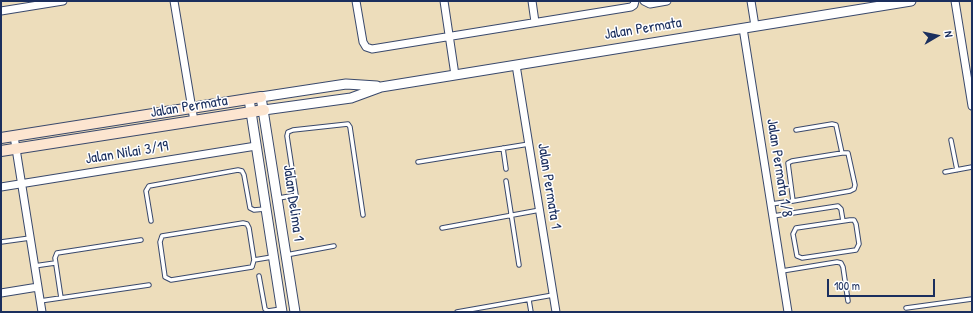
<!DOCTYPE html>
<style>
body{margin:0}
#map{position:relative;width:973px;height:313px;overflow:hidden;background:#edddbb;font-family:"Patrick Hand",sans-serif}
canvas{display:block}
.frame{position:absolute;inset:0;border:2px solid #1b2f5e;pointer-events:none}
.north{position:absolute;left:917px;top:16px;width:40px;height:40px;-webkit-text-stroke:3px #fff;paint-order:stroke;rotate:81deg;font-size:11px;font-weight:700;line-height:16px;text-align:center;color:#1b2f5e}
.north::after{content:'';display:block;margin:auto;width:14px;height:18px;background:#1b2f5e;clip-path:polygon(50% 0,100% 100%,50% 72%,0 100%)}
.scale{position:absolute;left:827px;top:279px;width:108px;height:18px;box-sizing:border-box;border:2px solid #1b2f5e;border-top:0;padding-left:5px;font-size:12px;line-height:14px;white-space:nowrap;color:#1b2f5e;-webkit-text-stroke:3px #fff;paint-order:stroke}
</style>
<div id="map">
<canvas width="973" height="313"></canvas>
<div class="frame"></div>
<div class="north">N</div>
<div class="scale">100 m</div>
</div>
<script>
const ctx = document.querySelector('canvas').getContext('2d');
ctx.lineJoin = 'round';
const shape = rows => new Path2D(rows.map(r => 'M' + r).join(''));
function strokePath(path, color, width, dash) { ctx.strokeStyle = color; ctx.lineWidth = width; ctx.lineCap = dash ? 'butt' : 'round'; ctx.setLineDash(dash || []); ctx.stroke(path); }
function label(font, color, halo, rows, align = 'center') {
  ctx.font = font + ' "Patrick Hand",sans-serif'; ctx.lineWidth = 3; ctx.setLineDash([]); ctx.textBaseline = 'middle'; ctx.strokeStyle = halo; ctx.fillStyle = color; for (const [text, x, y, turn = 0] of rows) {
    ctx.save(); ctx.translate(x, y); ctx.rotate((+turn || 0) * Math.PI / 180); ctx.textAlign = isNaN(turn) ? turn : align; if (halo) ctx.strokeText(text, 0, 0); ctx.fillText(text, 0, 0); ctx.restore();
  }
}
const service = shape([
 [796,130,832,124,836,125,842,153],
 [951,140,957,170],
 [503,148,506,169],
 [418,162,529,144],
 [945,172,972,167],
 [506,181,519,265],
 [279,198,296,195,287,136,288,132,293,130,348,124,350,127,363,215],
 [771,204,793,201,850,191,854,189,855,185,848,153,842,153,792,161,788,163,793,201],
 [773,216,838,206,841,209,843,221],
 [850,220,854,220,856,224,859,244,856,250,802,258,797,256,793,234,796,228,850,220],
 [151,221,146,191,149,186,238,170,242,171,244,175,250,208,254,210,265,209],
 [243,223,247,224,249,228,254,260,252,267,171,280,165,277,160,242,162,236,243,223],
 [442,228,540,210],
 [1,242,30,238],
 [286,255,334,246],
 [254,260,272,257],
 [34,266,55,263],
 [782,271,837,262,841,263,843,267,848,301],
 [259,276,265,309,268,311,281,309],
 [61,298,55,258,57,253,141,240],
 [529,300,531,312],
 [40,301,149,285],
 [906,308,972,299],
 [457,312,553,295]
]);
const minor = shape([
 [174,1,194,121],
 [356,1,363,42,366,47,372,49,631,7,634,5,635,1],
 [444,1,455,75],
 [532,1,535,22],
 [644,1,650,4,667,1],
 [751,1,755,26],
 [955,1,972,106],
 [1,11,63,1],
 [743,28,788,312],
 [516,65,556,312],
 [14,136,42,312],
 [1,187,256,146],
 [1,293,38,287]
]);
const tertiary = shape([
 [249,99,282,312],
 [264,110,351,98,381,87,911,1],
 [295,312,261,97,346,84,377,86]
]);
const secondary = shape([
 [1,138,261,97],
 [1,151,264,110]
]);
strokePath(service, '#3a496c', 5.5);
strokePath(minor, '#3a496c', 9);
strokePath(tertiary, '#3a496c', 11);
strokePath(secondary, '#3a496c', 12);
strokePath(service, '#fff', 3.5);
strokePath(minor, '#fff', 7);
strokePath(tertiary, '#fff', 9);
strokePath(secondary, '#fce5d0', 10);
label('15px', '#1b2f5e', '#fff', [
 ["Jalan Permata",643,29,-9],
 ["Jalan Permata",189,107,-9],
 ["Jalan Nilai 3/19",127,153,-9],
 ["Jalan Permata 1/8",779,168,81],
 ["Jalan Permata 1",549,186,81],
 ["Jalan Delima 1",293,203,82]
]);
</script>
